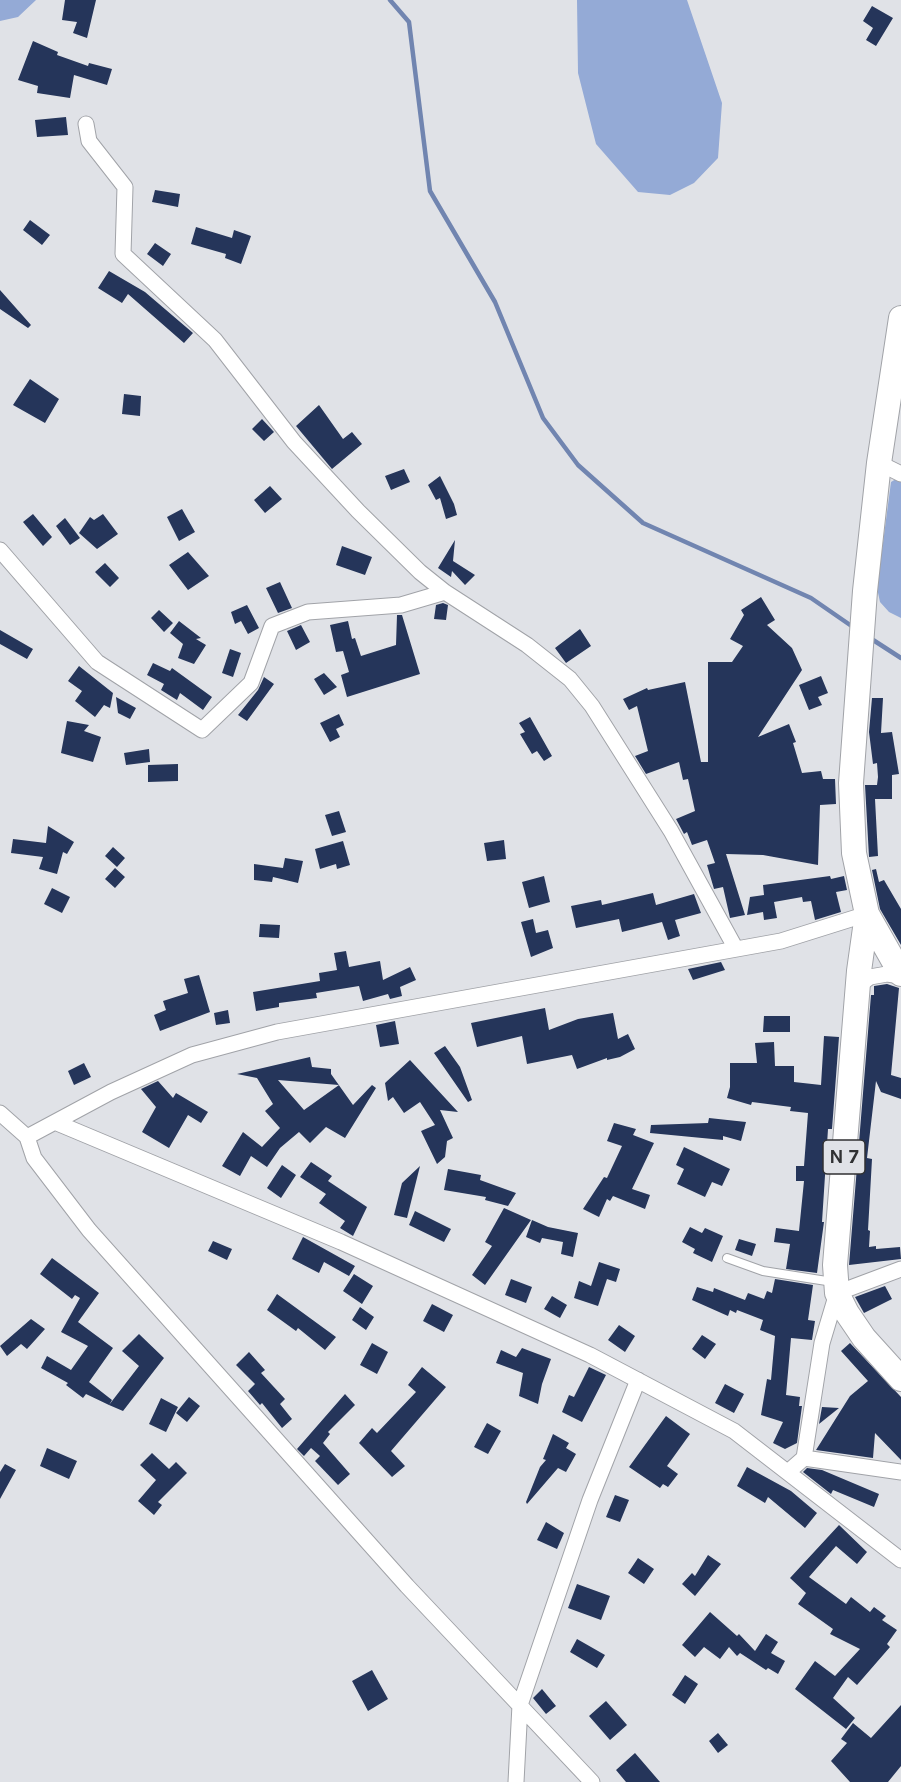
<!DOCTYPE html>
<style>
body{margin:0}
canvas{display:block;background:#e0e2e7}
</style>
<canvas width="901" height="1782"></canvas>
<script>
const ctx = document.querySelector('canvas').getContext('2d');
ctx.lineJoin = 'round';
function paint(path, color) { ctx.fillStyle = color; ctx.fill(path, 'evenodd'); }
const shape = rows => new Path2D(rows.map(r => 'M' + r).join(''));
function strokePath(path, color, width, dash) { ctx.strokeStyle = color; ctx.lineWidth = width; ctx.lineCap = dash ? 'butt' : 'round'; ctx.setLineDash(dash || []); ctx.stroke(path); }
function label(font, color, halo, rows, align = 'center') {
  ctx.font = font + ' Karla,sans-serif'; ctx.lineWidth = 6; ctx.setLineDash([]); ctx.textBaseline = 'middle'; ctx.strokeStyle = halo; ctx.fillStyle = color; for (const [text, x, y, turn = 0] of rows) {
    ctx.save(); ctx.translate(x, y); ctx.rotate((+turn || 0) * Math.PI / 180); ctx.textAlign = isNaN(turn) ? turn : align; if (halo) ctx.strokeText(text, 0, 0); ctx.fillText(text, 0, 0); ctx.restore();
  }
}
paint(shape([
 [0,0,36,0,18,17,0,21],
 [577,0,687,0,722,103,718,158,694,183,670,195,638,192,596,144,578,73],
 [901,476,901,618,889,612,880,602,877,588,891,482]
]), '#94aad6');
strokePath(shape([
 [390,0,409,22,430,191,495,302,543,418,578,465,643,523,811,598,853,627],
 [870,638,901,658]
]), '#7185b0', 4.5);
paint(shape([
 [65,0,96,0,87,38,73,33,77,22,62,20],
 [872,6,893,18,876,46,866,40,873,28,863,21],
 [33,41,58,52,57,55,88,66,89,63,112,69,107,85,74,75,70,98,37,93,38,86,18,80],
 [66,117,68,135,37,137,35,120],
 [155,190,180,194,178,207,152,202],
 [30,220,50,235,42,245,23,230],
 [196,227,232,238,234,230,251,236,241,264,225,258,226,254,191,244],
 [155,243,171,254,163,266,147,254],
 [109,271,145,292,193,333,184,343,128,294,122,303,98,288],
 [0,290,31,325,28,328,0,309],
 [30,379,59,399,45,423,13,405],
 [124,394,141,396,140,416,122,414],
 [319,405,343,439,352,432,362,444,332,469,296,426],
 [262,419,274,432,264,441,252,429],
 [404,469,410,482,391,490,385,476],
 [440,476,454,504,457,515,446,519,440,498,436,500,428,485],
 [270,486,282,499,265,513,254,500],
 [182,509,195,532,179,541,167,517],
 [33,514,52,537,43,546,23,522],
 [103,514,118,534,97,549,79,533,90,517,94,520],
 [65,518,80,538,70,545,56,526],
 [455,540,453,561,475,575,465,585,452,571,451,577,438,568],
 [342,546,372,557,365,575,336,565],
 [188,552,209,576,188,590,169,565],
 [105,563,119,578,110,587,95,572],
 [280,582,292,608,278,613,266,588],
 [761,597,775,620,767,625,792,648,802,670,758,737,789,724,796,742,793,743,802,773,821,771,823,779,835,779,836,804,820,805,818,865,763,855,726,854,745,915,730,918,723,887,714,889,707,865,715,863,707,840,692,845,687,832,684,834,676,819,695,811,688,779,683,780,679,762,646,774,635,756,648,751,637,706,629,710,623,699,647,688,648,690,685,682,701,762,708,762,708,662,732,662,743,646,730,639,744,615,741,610],
 [443,603,448,605,446,620,434,619,436,605],
 [247,605,259,628,248,634,241,621,235,624,231,612],
 [159,610,173,623,164,632,151,618],
 [397,615,402,615,420,674,347,697,341,675,349,672,343,651,336,652,330,625,348,621,352,639,355,638,361,656,396,645],
 [179,621,201,638,196,639,206,645,194,664,178,658,183,644,170,633],
 [301,625,310,642,296,650,287,631],
 [580,629,591,646,566,663,555,648],
 [0,630,33,649,27,659,0,644],
 [230,649,241,653,233,677,222,673],
 [153,663,170,671,172,668,212,697,203,710,180,693,177,700,161,690,164,684,147,675],
 [79,666,113,693,110,708,104,705,95,717,75,701,82,691,68,681],
 [324,673,337,687,324,695,314,679],
 [821,676,828,693,818,697,822,705,809,710,799,685],
 [264,677,274,684,247,721,238,715,258,690],
 [116,697,136,708,130,719,118,713],
 [872,698,883,698,881,733,892,732,899,774,892,775,892,799,875,799,878,856,869,857,865,785,877,785,878,777,877,763,873,764,869,732],
 [339,714,344,725,336,729,340,737,330,742,320,723],
 [530,717,552,756,544,761,537,751,532,754,520,734,525,732,519,723],
 [67,721,89,725,84,731,101,737,93,762,61,753],
 [149,749,150,762,126,765,124,753],
 [178,764,178,781,148,782,148,765],
 [339,811,346,832,332,836,325,815],
 [48,826,74,842,67,854,63,852,57,874,39,869,43,857,11,853,13,839,46,843],
 [504,840,506,859,487,861,484,843],
 [343,841,350,865,337,869,336,864,320,869,315,849],
 [113,847,125,858,117,867,105,856],
 [285,858,303,861,298,883,273,877,272,882,254,880,254,864,283,868],
 [115,868,125,877,115,888,105,879],
 [876,869,879,882,884,880,901,909,901,945,880,909,872,870],
 [544,876,550,902,529,908,522,882],
 [830,876,831,879,844,876,847,890,836,892,841,912,815,920,811,901,803,902,802,897,774,902,777,918,764,920,763,912,747,915,750,897,764,895,763,885],
 [52,888,70,897,62,913,44,904],
 [653,893,656,905,694,894,701,913,675,920,680,936,668,940,662,922,622,932,619,919,576,928,571,906,601,900,602,905],
 [533,919,536,933,548,930,553,948,531,957,521,922],
 [260,924,280,925,279,938,259,937],
 [346,951,349,967,380,961,383,980,410,967,416,980,400,987,402,996,390,999,388,994,363,1001,359,986,316,993,317,998,279,1003,279,1007,256,1011,253,992,320,981,319,973,337,970,334,953],
 [721,962,725,970,693,980,688,969],
 [199,975,210,1012,160,1031,154,1015,166,1010,163,1001,188,993,184,979],
 [887,984,899,988,891,1075,901,1078,901,1099,881,1092,876,1081,867,1158,872,1159,868,1230,870,1231,869,1247,876,1246,876,1249,900,1247,901,1259,849,1265,871,995,874,995,874,986],
 [545,1008,549,1030,578,1019,613,1013,618,1039,628,1034,635,1049,620,1057,607,1060,607,1058,577,1069,572,1055,527,1064,522,1036,477,1047,471,1023],
 [228,1010,230,1023,216,1025,214,1013],
 [764,1016,790,1016,790,1032,763,1032],
 [395,1021,399,1044,380,1047,376,1025],
 [824,1036,839,1037,832,1129,828,1129,822,1222,824,1222,817,1273,786,1269,790,1244,774,1242,776,1228,799,1231,804,1181,796,1181,796,1166,804,1166,808,1113,790,1111,791,1107,752,1102,751,1105,727,1098,730,1087,730,1063,757,1063,755,1043,774,1042,775,1066,794,1066,794,1082,821,1085],
 [445,1046,460,1067,472,1100,468,1102,434,1053],
 [310,1057,312,1067,331,1069,331,1074,353,1105,372,1085,376,1088,345,1138,326,1127,310,1143,299,1132,280,1148,267,1167,251,1156,240,1176,222,1166,243,1132,262,1147,280,1128,265,1111,273,1104,257,1078,237,1074],
 [278,1080,339,1085,304,1110],
 [410,1060,458,1112,440,1110,453,1138,447,1141,445,1157,437,1164,421,1131,435,1125,420,1102,404,1113,393,1097,388,1101,385,1083],
 [84,1063,91,1077,74,1085,68,1071],
 [158,1081,173,1098,176,1093,208,1112,201,1123,188,1115,169,1148,142,1132,156,1107,141,1089],
 [709,1118,746,1122,741,1141,723,1136,723,1140,650,1133,651,1125,708,1123],
 [614,1123,636,1129,633,1135,654,1143,632,1189,650,1195,645,1209,613,1196,610,1201,607,1199,599,1217,583,1209,604,1177,607,1178,622,1146,607,1141],
 [684,1147,730,1169,722,1186,712,1182,705,1197,677,1184,684,1169,676,1165],
 [311,1162,332,1176,328,1181,367,1207,353,1236,340,1228,345,1221,319,1203,326,1194,300,1177],
 [282,1165,296,1175,281,1198,267,1188],
 [420,1166,407,1218,394,1215,402,1183],
 [448,1169,481,1175,480,1180,516,1193,508,1206,485,1200,486,1197,444,1190],
 [504,1208,531,1220,485,1285,472,1275,492,1246,485,1242],
 [415,1211,451,1229,444,1242,409,1225],
 [532,1220,548,1227,578,1233,573,1257,561,1254,563,1242,542,1238,540,1243,526,1237],
 [690,1227,702,1233,705,1228,723,1236,712,1262,693,1253,695,1249,682,1242],
 [303,1237,355,1266,349,1276,324,1262,319,1273,292,1259],
 [739,1239,756,1244,752,1256,735,1250],
 [213,1241,232,1249,227,1260,208,1251],
 [52,1258,99,1293,78,1322,113,1348,89,1382,112,1400,109,1405,86,1394,83,1398,66,1385,68,1383,41,1368,47,1356,71,1370,88,1346,61,1332,80,1298,75,1295,72,1299,40,1274],
 [599,1262,620,1269,616,1282,607,1279,598,1306,574,1298,579,1281,591,1286],
 [354,1274,373,1286,362,1304,343,1291],
 [511,1279,532,1287,526,1303,505,1295],
 [775,1279,813,1285,808,1320,815,1321,812,1340,791,1338,786,1395,800,1397,799,1406,802,1406,797,1443,785,1449,773,1443,783,1422,761,1415,767,1379,771,1380,775,1336,760,1330,763,1320,737,1310,736,1313,730,1310,728,1316,692,1300,697,1287,713,1292,714,1288,745,1300,748,1293,764,1299,767,1291,772,1293],
 [885,1286,892,1299,864,1313,855,1297],
 [277,1294,336,1337,325,1350,298,1328,296,1331,267,1310],
 [552,1296,567,1305,560,1318,544,1309],
 [432,1304,453,1315,444,1332,423,1321],
 [360,1307,374,1317,366,1330,352,1320],
 [31,1319,45,1329,27,1349,21,1344,7,1356,0,1346],
 [619,1325,635,1336,625,1352,608,1340],
 [139,1334,164,1358,123,1411,109,1405,139,1366,122,1351],
 [702,1335,716,1344,705,1359,692,1349],
 [372,1343,388,1352,377,1374,360,1365],
 [850,1343,901,1397,901,1460,875,1433,873,1458,816,1450,850,1396,868,1381,841,1351],
 [522,1348,551,1359,542,1384,538,1404,519,1396,523,1373,496,1363,501,1350,516,1357],
 [249,1352,265,1370,261,1373,285,1399,280,1404,292,1419,282,1428,262,1403,260,1405,248,1391,255,1384,236,1365],
 [422,1367,446,1387,391,1451,405,1466,392,1477,359,1443,372,1428,377,1433,416,1392,408,1385],
 [589,1367,606,1375,582,1422,562,1412,569,1395,574,1397],
 [725,1384,744,1394,734,1413,715,1403],
 [345,1394,355,1405,328,1432,330,1434,323,1443,350,1474,338,1485,315,1461,320,1456,311,1448,304,1456,297,1449],
 [189,1397,200,1406,187,1422,176,1413],
 [161,1398,178,1407,166,1432,149,1424],
 [822,1407,839,1408,819,1424],
 [666,1416,690,1434,667,1466,678,1474,668,1487,663,1484,660,1488,629,1467],
 [487,1423,501,1431,488,1454,474,1447],
 [553,1434,569,1443,566,1448,576,1454,566,1472,558,1468,527,1504,526,1502,540,1467,546,1460,543,1459],
 [47,1448,77,1461,69,1479,40,1466],
 [152,1453,169,1469,176,1462,187,1473,158,1502,162,1505,154,1515,138,1501,156,1480,140,1465],
 [5,1464,16,1470,0,1499,0,1472],
 [747,1467,791,1491,817,1513,805,1528,768,1497,765,1503,737,1486],
 [807,1468,822,1470,879,1494,874,1507,833,1490,831,1494,803,1472],
 [615,1495,629,1500,620,1522,606,1517],
 [546,1522,564,1533,557,1549,537,1540],
 [839,1525,867,1552,857,1564,836,1546,809,1577,846,1604,851,1597,870,1612,874,1607,886,1616,882,1620,897,1630,887,1644,890,1647,857,1685,848,1677,833,1698,855,1718,846,1729,795,1689,815,1661,835,1676,860,1649,830,1634,833,1629,798,1604,806,1593,790,1578],
 [708,1555,721,1564,695,1596,682,1584,692,1573,695,1576],
 [638,1558,654,1569,644,1584,628,1573],
 [577,1584,610,1596,601,1620,568,1608],
 [710,1612,737,1636,739,1634,755,1651,766,1634,778,1642,771,1653,785,1661,778,1674,768,1668,766,1670,740,1653,737,1656,729,1647,720,1659,704,1647,695,1657,682,1645],
 [577,1639,605,1655,597,1668,570,1652],
 [372,1670,388,1699,368,1711,352,1681],
 [685,1675,698,1684,685,1704,672,1695],
 [542,1689,556,1706,546,1714,533,1698],
 [606,1701,627,1725,610,1740,589,1716],
 [901,1705,901,1766,888,1782,850,1782,831,1761,847,1743,841,1739,853,1723,871,1738],
 [718,1733,728,1745,718,1753,709,1741],
 [635,1753,660,1782,626,1782,616,1770]
]), '#25355a');
const lane = shape([
 [727,1258,763,1271,833,1282]
]);
const street = shape([
 [86,124,89,141,125,187,123,254,215,340,294,442,358,511,420,572,445,592,527,645,570,679,592,706,671,831,736,949],
 [879,463,901,474],
 [0,550,97,662,202,730,251,683,272,626,308,612,401,605,445,592],
 [858,986,870,977,887,974,901,976],
 [0,1113,27,1137],
 [57,1123,341,1242,590,1355,734,1431,901,1560],
 [804,1458,901,1472],
 [788,1472,804,1458,822,1343,837,1293,901,1269],
 [516,1782,520,1705,590,1500,638,1380],
 [592,1782,407,1586,89,1230,34,1158,27,1137,111,1092,192,1055,277,1032,781,941,867,914]
]);
const primary = shape([
 [901,318,879,463,865,591,851,783,854,853,867,914,901,974],
 [867,914,859,971,835,1265,837,1293,847,1313,864,1338,901,1379]
]);
strokePath(lane, '#a1a3a8', 10);
strokePath(street, '#a1a3a8', 17);
strokePath(primary, '#a1a3a8', 26);
strokePath(lane, '#fff', 8);
strokePath(street, '#fff', 15);
strokePath(primary, '#fff', 24);
for (const [x, y, w] of [
 [844,1157,42]
]) { const box = new Path2D(); box.roundRect(x - w / 2, y - 17, w, 34, 4.5); ctx.fillStyle = '#e0e2e7'; ctx.fill(box); strokePath(box, '#303133', 1.5); }
label('bold 20px', '#303133', null, [
 ["N 7",844,1157]
]);
</script>
